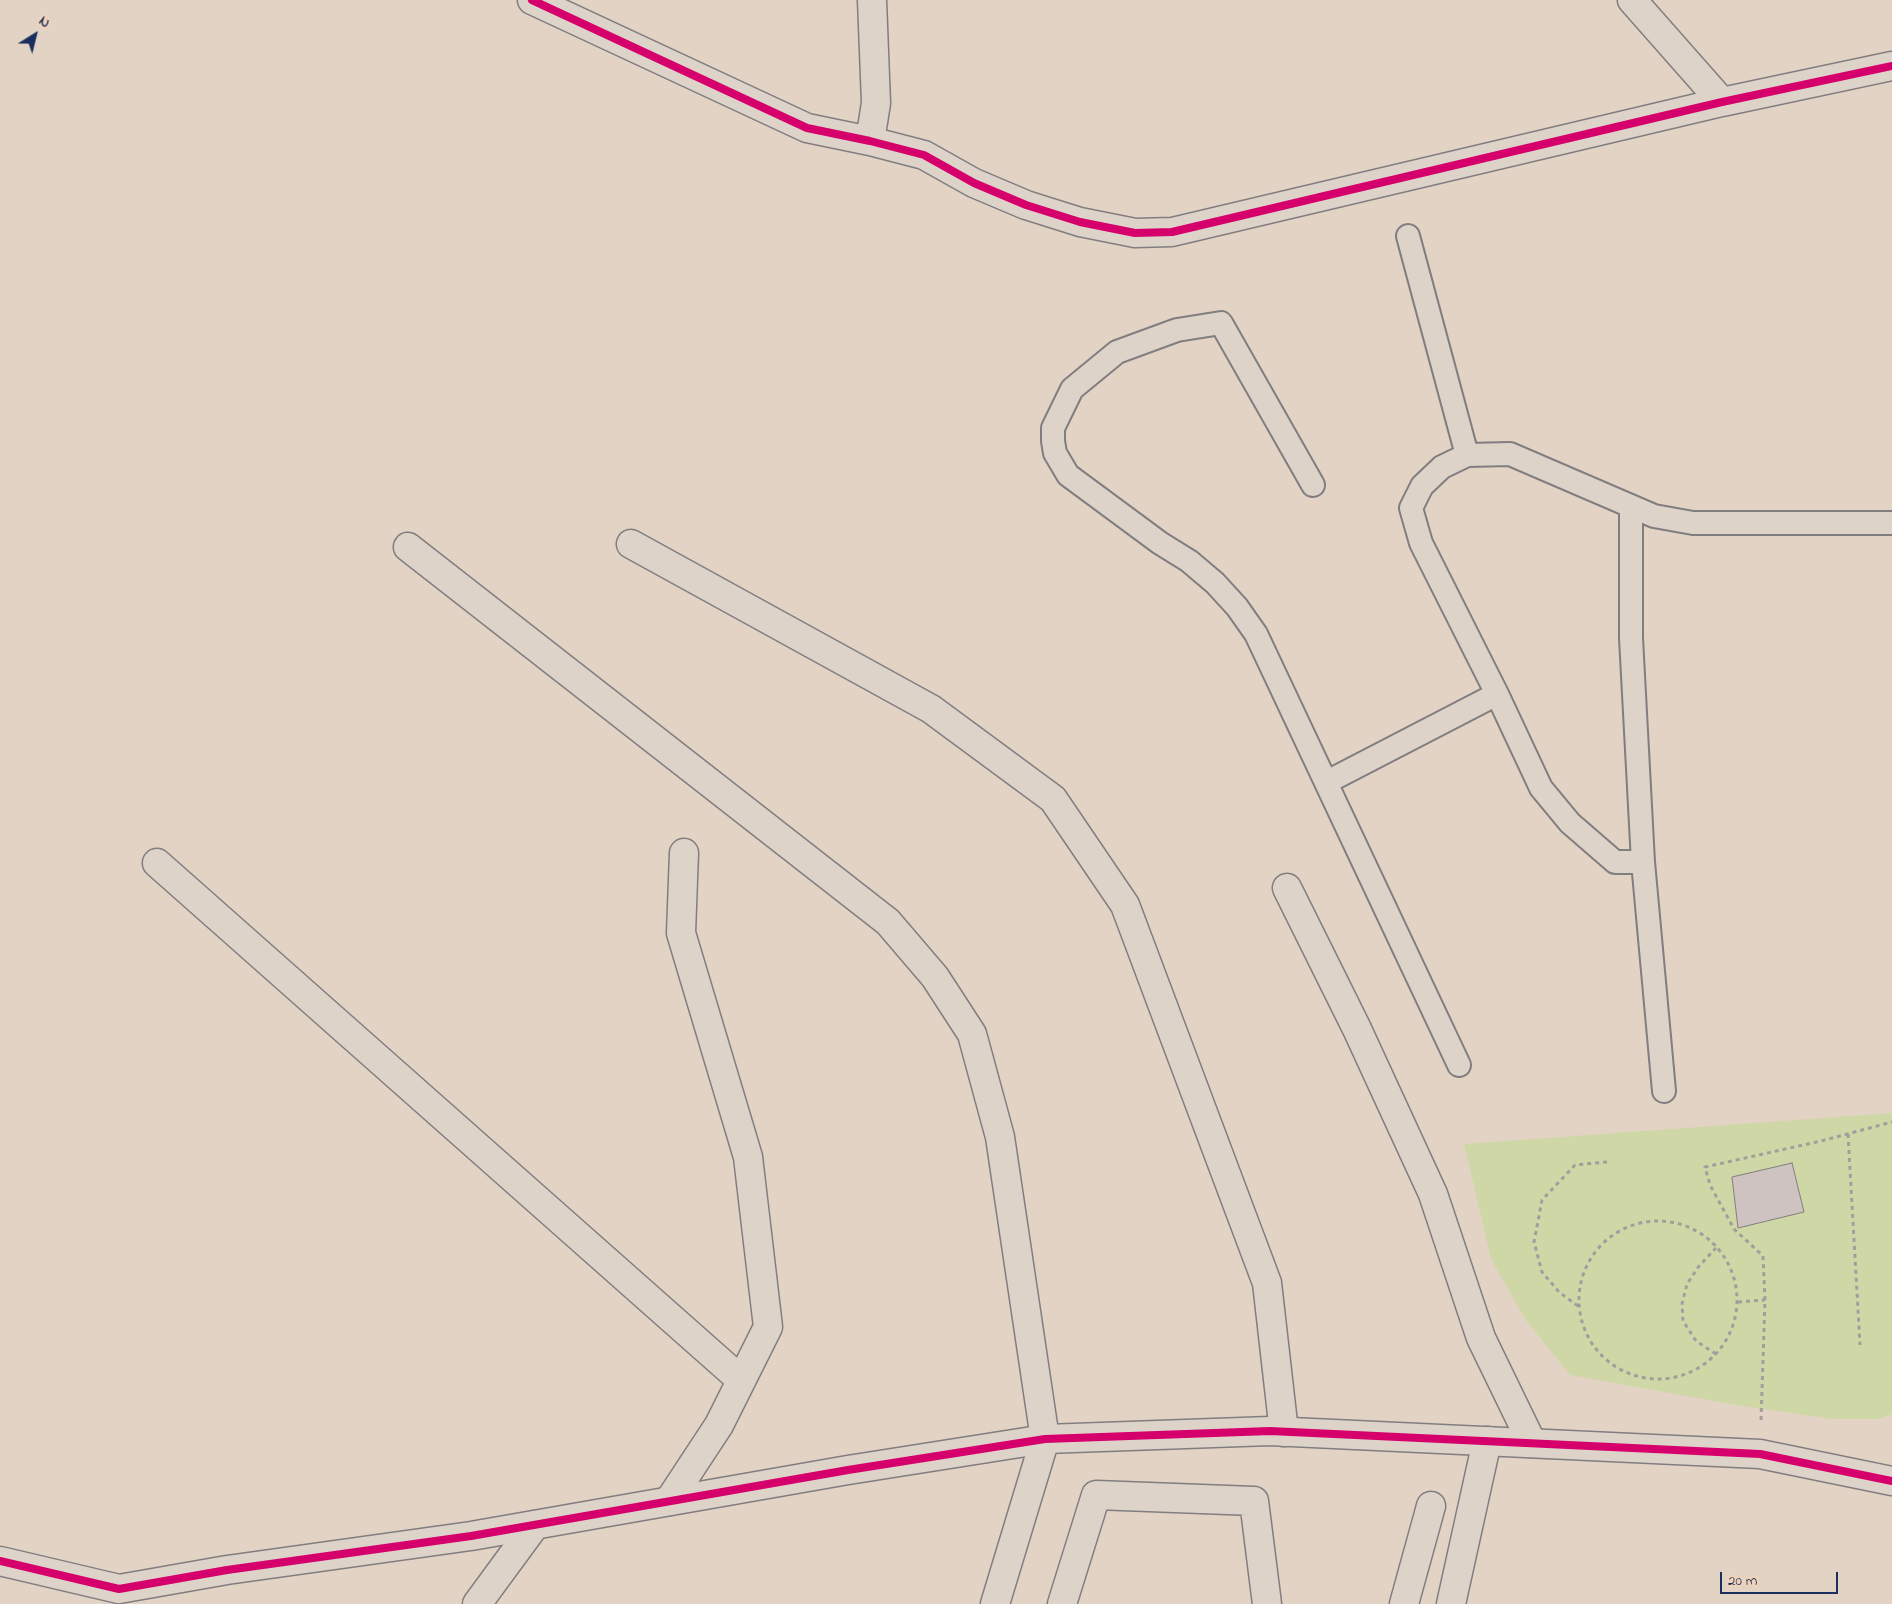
<!DOCTYPE html>
<style>
body{margin:0}
#map{position:relative;width:1892px;height:1604px;overflow:hidden;background:#e3d3c4;font-family:"Indie Flower",sans-serif}
canvas{display:block}
.north{position:absolute;left:10px;top:10px;width:50px;height:50px;-webkit-text-stroke:4px #f0d3b7;paint-order:stroke;rotate:36deg;font-size:14px;font-weight:700;line-height:20px;text-align:center;color:#1b2f5e}
.north::after{content:'';display:block;margin:auto;width:18px;height:22px;background:#1b2f5e;clip-path:polygon(50% 0,100% 100%,50% 72%,0 100%)}
.scale{position:absolute;left:1720px;top:1572px;width:118px;height:22px;box-sizing:border-box;border:2px solid #1b2f5e;border-top:0;padding-left:6px;font-size:15px;line-height:18px;white-space:nowrap;color:#1b2f5e;-webkit-text-stroke:4px #f0d3b7;paint-order:stroke}
</style>
<div id="map">
<canvas width="1892" height="1604"></canvas>
<div class="north">N</div>
<div class="scale">20 m</div>
</div>
<script>
const ctx = document.querySelector('canvas').getContext('2d');
ctx.lineJoin = 'round';
function paint(path, color) { ctx.fillStyle = color; ctx.fill(path, 'evenodd'); }
const shape = rows => new Path2D(rows.map(r => 'M' + r).join(''));
function strokePath(path, color, width, dash) { ctx.strokeStyle = color; ctx.lineWidth = width; ctx.lineCap = dash ? 'butt' : 'round'; ctx.setLineDash(dash || []); ctx.stroke(path); }
paint(shape([
 [1892,1113,1892,1414,1879,1419,1832,1419,1736,1405,1570,1375,1525,1319,1491,1259,1464,1144]
]), '#d0d7a7');
const building = shape([
 [1792,1163,1804,1212,1738,1228,1732,1177,1792,1163]
]);
paint(building, '#cfc3c1');
strokePath(building, '#817e80', 1);
const service = shape([
 [1408,236,1467,455],
 [1313,485,1221,323,1177,330,1117,352,1072,389,1053,428,1053,441,1055,453,1068,475,1160,543,1189,561,1215,583,1237,607,1256,634,1459,1065],
 [1631,507,1631,638,1643,862,1664,1091],
 [1327,782,1497,694],
 [1643,862,1615,862,1570,823,1541,788,1497,694,1421,543,1411,508,1422,486,1442,467,1467,455,1510,454,1654,516,1693,523,1892,523]
]);
const minor = shape([
 [532,0,807,128,870,141,924,155,974,183,1026,205,1080,222,1135,233,1172,232,1722,102,1892,66],
 [1632,0,1722,102],
 [870,141,876,103,872,0],
 [631,544,931,709,1053,799,1125,905,1267,1283,1284,1432],
 [408,547,888,922,935,977,972,1034,1000,1137,1045,1439,995,1604],
 [157,863,741,1380],
 [1287,888,1357,1029,1433,1194,1481,1338,1532,1443],
 [669,1501,719,1425,768,1327,748,1157,681,933,684,853],
 [477,1604,535,1525],
 [1062,1604,1096,1495,1254,1501,1267,1604],
 [1404,1604,1431,1506],
 [1451,1604,1487,1441]
]);
const tertiary = shape([
 [0,1561,119,1589,227,1570,471,1536,848,1470,1045,1439,1270,1431,1760,1454,1892,1481]
]);
strokePath(service, '#817e80', 26);
strokePath(minor, '#817e80', 31);
strokePath(tertiary, '#817e80', 31);
strokePath(shape([
 [1848,1134,1860,1345],
 '1579 1300a79 79 0 1 1 158 0a79 79 0 1 1-158 0Z',
 [1738,1302,1765,1300],
 [1578,1306,1559,1292,1542,1272,1534,1242,1542,1200,1575,1165,1607,1162],
 [1716,1354,1696,1341,1683,1321,1682,1304,1687,1284,1699,1266,1716,1248],
 [1761,1420,1765,1300,1763,1256,1734,1229,1710,1185,1705,1167,1821,1141,1892,1122]
]), '#a39d9c', 3, [4, 4]);
strokePath(service, '#ded3c9', 22);
strokePath(minor, '#ded3c9', 28);
strokePath(tertiary, '#ded3c9', 28);
strokePath(shape([
 [532,0,807,128,870,141,924,155,974,183,1026,205,1080,222,1135,233,1172,232,1722,102,1892,66],
 [0,1561,119,1589,227,1570,471,1536,848,1470,1045,1439,1270,1431,1760,1454,1892,1481]
]), '#d6006c', 8);
</script>
